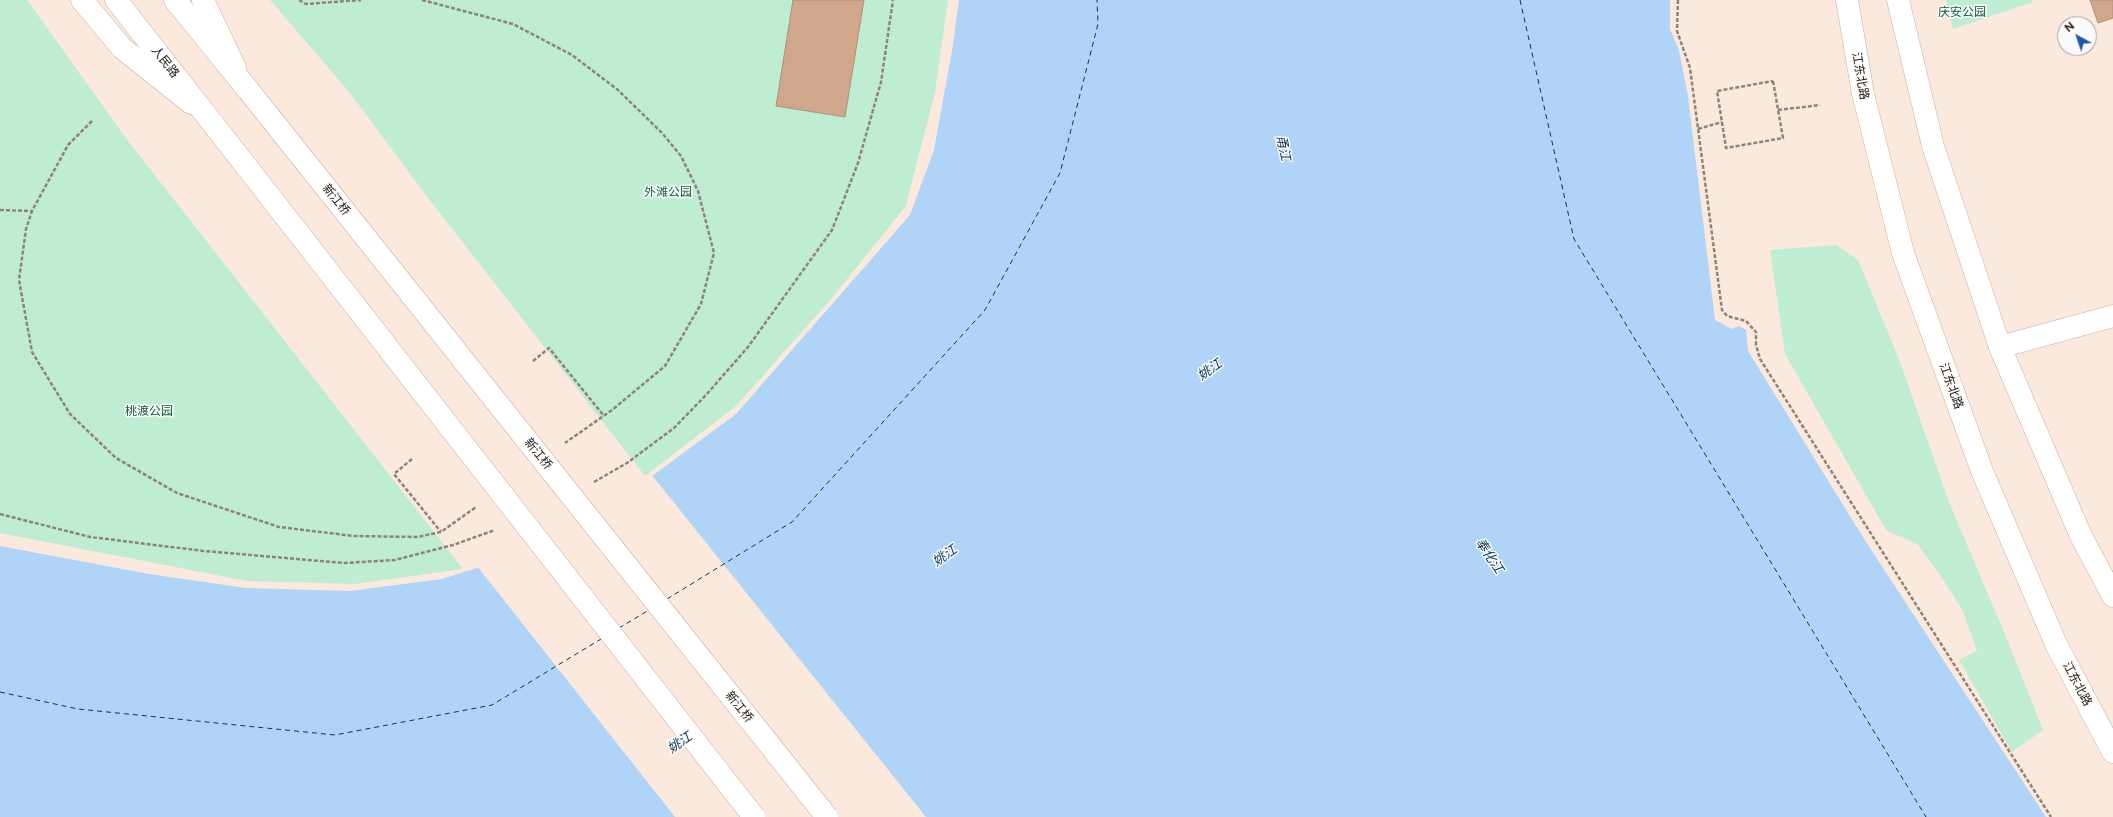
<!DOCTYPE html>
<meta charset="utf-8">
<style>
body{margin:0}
#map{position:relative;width:2113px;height:817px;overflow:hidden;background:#fce9dd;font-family:Figtree,sans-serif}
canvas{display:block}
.north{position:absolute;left:2057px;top:16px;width:40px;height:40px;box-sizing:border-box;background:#fafafa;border:1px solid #a39f9c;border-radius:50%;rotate:320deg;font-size:11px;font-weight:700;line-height:16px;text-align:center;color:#21170f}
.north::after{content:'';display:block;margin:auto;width:14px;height:18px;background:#1c59aa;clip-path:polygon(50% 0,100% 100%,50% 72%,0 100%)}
</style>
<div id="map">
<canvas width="2113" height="817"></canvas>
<div class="north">N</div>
</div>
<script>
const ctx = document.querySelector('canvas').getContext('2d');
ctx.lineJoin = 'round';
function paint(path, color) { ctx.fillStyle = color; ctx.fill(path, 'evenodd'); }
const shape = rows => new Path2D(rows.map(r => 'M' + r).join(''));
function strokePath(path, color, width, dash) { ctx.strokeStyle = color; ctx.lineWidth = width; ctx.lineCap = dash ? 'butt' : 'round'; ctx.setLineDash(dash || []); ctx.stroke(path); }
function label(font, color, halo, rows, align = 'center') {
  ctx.font = font + ' Figtree,"Noto Sans SC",sans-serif'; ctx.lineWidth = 3; ctx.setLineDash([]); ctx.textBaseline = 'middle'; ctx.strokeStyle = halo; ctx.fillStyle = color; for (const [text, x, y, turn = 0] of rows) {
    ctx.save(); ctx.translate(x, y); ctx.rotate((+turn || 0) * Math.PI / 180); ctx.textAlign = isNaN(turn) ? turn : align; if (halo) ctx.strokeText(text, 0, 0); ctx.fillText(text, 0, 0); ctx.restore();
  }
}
paint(shape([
 [0,0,27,0,125,137,463,569,355,584,247,581,0,533],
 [270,0,948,0,935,92,906,206,831,299,736,406,645,476,425,194,350,93],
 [1946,0,2032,0,2033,2,1953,29],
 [1836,245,1858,260,1899,359,1949,502,2006,637,2043,730,2012,752,1959,660,1977,651,1963,611,1942,578,1918,545,1886,530,1785,354,1770,250]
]), '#beedd1');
paint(shape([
 [959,0,1670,0,1670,29,1679,50,1688,96,1715,320,1732,329,1739,326,1746,330,1748,351,1866,542,2046,817,0,817,0,546,149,574,246,588,350,591,442,579,550,545,621,499,736,414,910,215,934,150,953,45]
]), '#afd4f7');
paint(shape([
 [651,474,926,817,675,817,477,566,550,543,620,498]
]), '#fce9dd');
strokePath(shape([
 [1520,0,1574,239,1926,817],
 [667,599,792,522,985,310,1060,173,1098,24,1097,0],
 [619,628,649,610],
 [0,692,78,709,335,735,492,705,601,639]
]), '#093556', 1, [5, 4]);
const building = shape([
 [793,0,864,0,845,117,776,106,793,0],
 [2090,0,2113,0,2113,18,2098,23,2090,0]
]);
paint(building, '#d1a78b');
strokePath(building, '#ad907e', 1);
const street = shape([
 [82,0,122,48,191,103],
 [203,0,235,68],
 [2000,347,2113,316]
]);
const secondary = shape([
 [116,0,214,125],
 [175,0,249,91]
]);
const primary = shape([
 [1847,0,1863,94,1903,253,1982,471,2056,644,2113,752],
 [1898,0,1933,146,2000,347,2081,536,2113,596]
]);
strokePath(street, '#caad99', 23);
strokePath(secondary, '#caad99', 23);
strokePath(primary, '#caad99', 23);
strokePath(shape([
 [299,0,306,4,361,0],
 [422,0,513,24,572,55,618,90,662,133,681,156,698,191,714,253,701,304,665,366,612,410,565,443],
 [1678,0,1677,31,1690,68,1722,310,1727,316,1746,321,1756,332,1756,345,1760,359,2051,817],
 [1773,81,1783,138,1726,148,1717,91,1773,81],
 [1778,110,1820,105],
 [92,121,68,145,32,211,26,229,19,280,32,352,70,414,116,458,177,493,279,527,354,536,417,537,441,532,476,507],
 [1698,129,1722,122],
 [0,210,32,211],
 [533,361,549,348,604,416],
 [412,459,394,474,441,532],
 [594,482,627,463,674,428,706,395,748,347,832,230,858,163,881,82,893,0],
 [0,514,90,537,204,551,344,563,395,560,453,545,495,530]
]), '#908278', 2.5, [4, 2]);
strokePath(street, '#fff', 22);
strokePath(secondary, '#fff', 22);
strokePath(primary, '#fff', 22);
const secondaryBridge = shape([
 [249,91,827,817],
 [214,125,754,817]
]);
strokePath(secondaryBridge, '#caad99', 23, []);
strokePath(secondaryBridge, '#fff', 22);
label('12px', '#10603e', '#fafafa', [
 ["庆安公园",1962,12],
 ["外滩公园",668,192],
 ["桃渡公园",149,411]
]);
label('12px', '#21170f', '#fafafa', [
 ["人民路",165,62,52],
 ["江东北路",1860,76,80],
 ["新江桥",336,200,51],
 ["江东北路",1951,386,70],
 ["新江桥",538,454,51],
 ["江东北路",2077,684,62],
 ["新江桥",739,707,51]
]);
label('italic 13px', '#093556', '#fafafa', [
 ["甬江",1283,148,78],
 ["姚江",1210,370,-35],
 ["姚江",945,556,-35],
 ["奉化江",1489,556,56],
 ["姚江",680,743,-35]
]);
</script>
